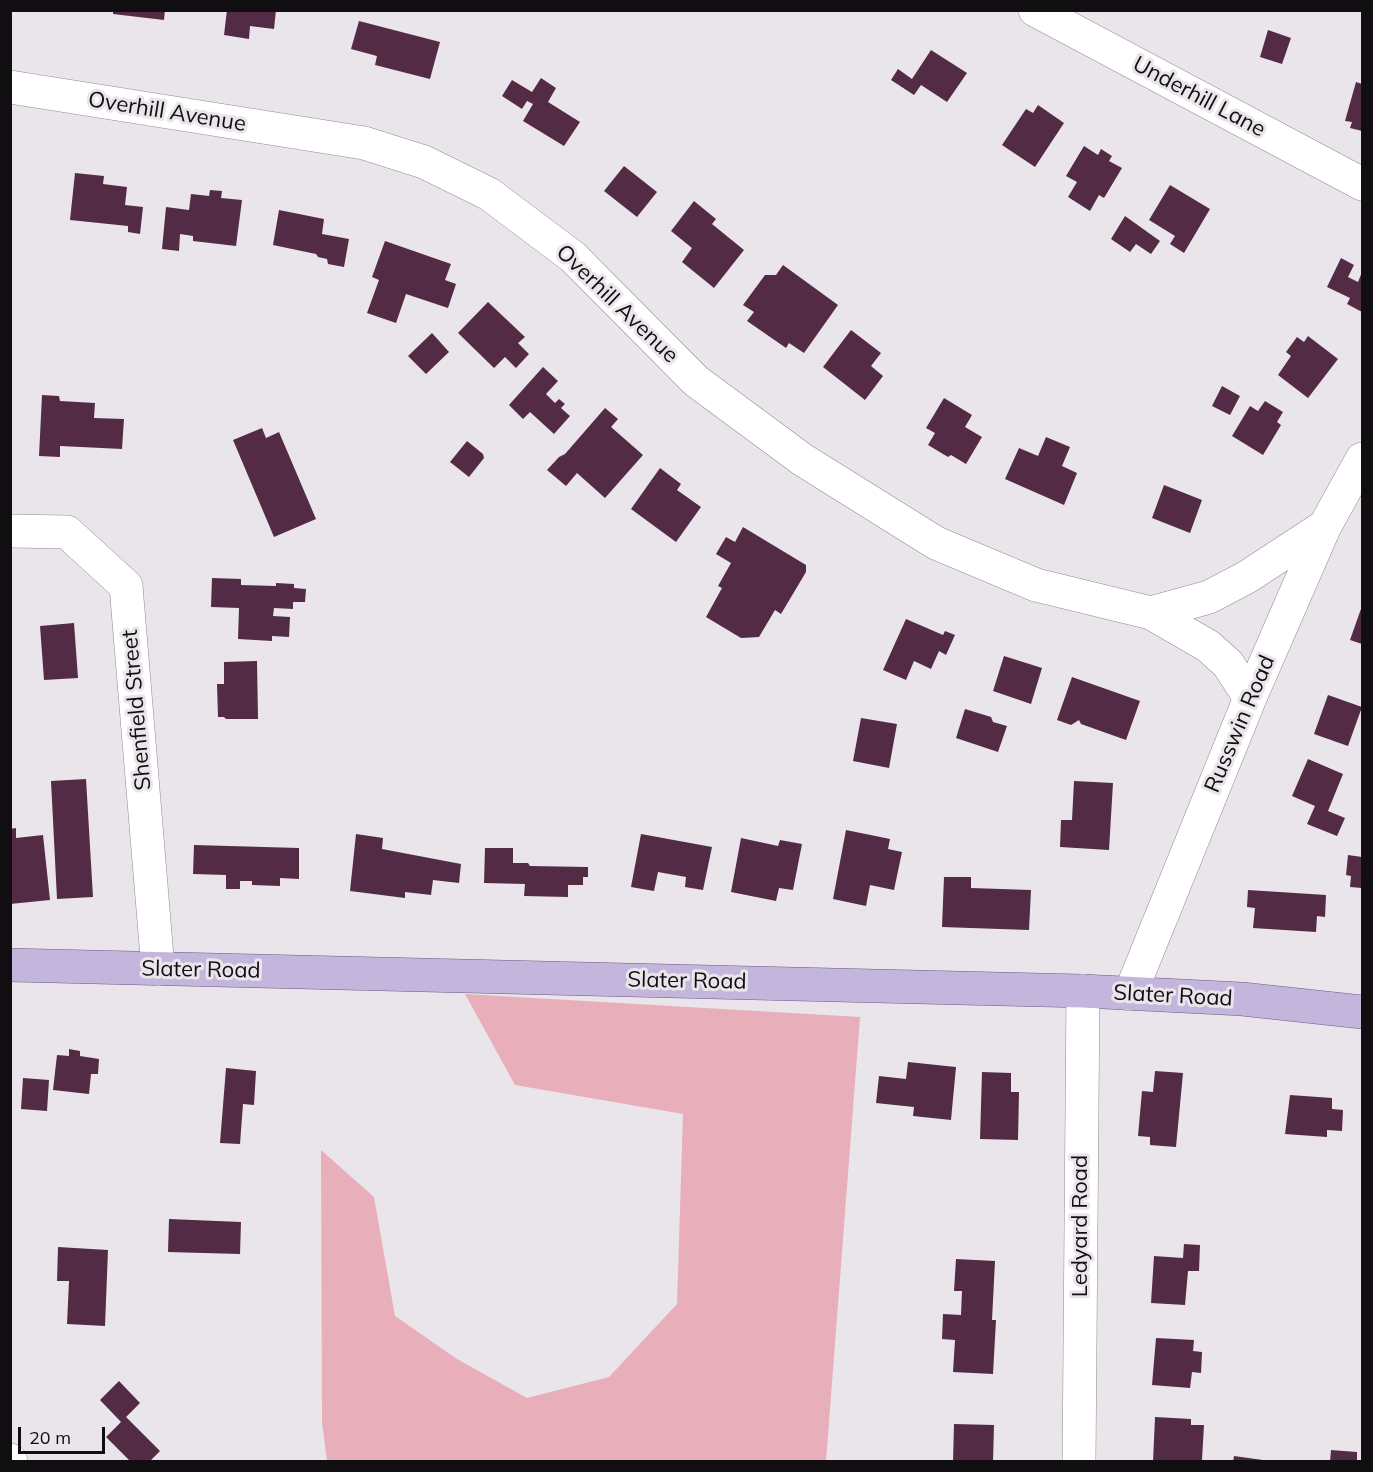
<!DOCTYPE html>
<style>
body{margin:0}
#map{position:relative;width:1373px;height:1472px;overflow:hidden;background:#eae5ea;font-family:Mulish,sans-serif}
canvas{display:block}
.frame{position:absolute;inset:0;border:12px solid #100e10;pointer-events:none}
.scale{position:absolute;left:18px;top:1427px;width:87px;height:27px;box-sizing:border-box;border:3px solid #100e10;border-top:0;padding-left:8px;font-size:18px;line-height:21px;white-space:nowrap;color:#100e10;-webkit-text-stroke:4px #eae5ea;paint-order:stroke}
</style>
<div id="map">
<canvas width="1373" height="1472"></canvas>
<div class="frame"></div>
<div class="scale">20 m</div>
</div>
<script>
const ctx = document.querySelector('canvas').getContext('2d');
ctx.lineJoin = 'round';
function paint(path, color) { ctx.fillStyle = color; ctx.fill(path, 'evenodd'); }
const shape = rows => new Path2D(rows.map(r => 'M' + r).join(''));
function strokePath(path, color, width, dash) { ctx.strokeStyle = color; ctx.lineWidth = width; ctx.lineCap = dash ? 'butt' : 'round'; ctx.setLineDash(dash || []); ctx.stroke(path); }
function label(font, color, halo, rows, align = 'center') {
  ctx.font = font + ' Mulish,sans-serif'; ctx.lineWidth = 6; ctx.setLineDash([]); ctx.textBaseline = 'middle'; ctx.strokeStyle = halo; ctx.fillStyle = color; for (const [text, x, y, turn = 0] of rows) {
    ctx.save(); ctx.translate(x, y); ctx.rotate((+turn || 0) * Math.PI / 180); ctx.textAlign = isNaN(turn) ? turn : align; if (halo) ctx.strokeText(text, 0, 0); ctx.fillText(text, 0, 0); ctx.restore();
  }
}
paint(shape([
 [465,994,860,1017,826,1461,327,1461,322,1423,321,1150,374,1197,395,1316,457,1359,527,1398,609,1377,677,1304,683,1114,515,1085]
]), '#e8afbb');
paint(shape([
 [113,10,165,10,164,20,113,14],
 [227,10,276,10,274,29,250,26,249,39,224,35],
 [359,21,440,42,430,79,375,65,377,56,351,49],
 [1268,30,1291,38,1282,64,1260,57],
 [931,50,967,73,947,102,921,85,914,95,891,80,898,69,912,79],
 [541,78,556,88,548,102,580,122,564,146,523,121,533,104,527,101,522,109,502,96,512,80,532,92],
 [1356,82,1362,84,1362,131,1350,128,1352,122,1345,121],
 [1038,105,1064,123,1035,167,1002,145,1026,109,1033,113],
 [1084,146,1098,155,1101,149,1112,156,1109,161,1122,168,1104,198,1099,195,1090,211,1068,197,1077,182,1066,176],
 [624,166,657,192,637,217,604,191],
 [75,173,104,176,103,184,127,187,125,205,143,207,140,234,128,232,128,226,70,220],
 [1170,185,1210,209,1184,253,1170,244,1175,236,1149,220],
 [210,190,222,191,221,198,242,200,236,246,193,241,193,236,180,234,179,251,162,249,166,207,189,210,191,194,209,196],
 [694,201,716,219,712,224,744,250,714,288,682,262,692,248,671,231],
 [279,210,324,219,322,234,349,239,344,267,328,264,327,259,318,257,316,254,273,245],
 [1125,216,1160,241,1151,254,1136,244,1130,252,1111,239],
 [385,241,451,264,445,280,456,284,448,308,406,294,396,323,367,313,379,280,372,277],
 [1341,258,1354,265,1348,277,1358,282,1362,272,1362,312,1347,304,1350,298,1327,287],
 [783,265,838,305,804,353,789,343,786,348,747,321,754,312,743,305,765,275,776,275],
 [488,302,525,337,518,343,529,354,516,368,505,357,494,368,458,333],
 [851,330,881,353,871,366,883,376,865,400,823,367],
 [432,333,449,352,426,374,408,356],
 [1308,336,1338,359,1308,398,1278,375,1291,356,1286,352,1297,337,1304,342],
 [543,367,558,381,546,394,555,403,559,399,565,404,561,408,570,416,554,434,530,412,523,419,509,405],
 [1222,386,1240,396,1230,415,1212,406],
 [42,395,59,396,60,401,95,403,94,418,124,419,122,449,60,446,60,457,39,456],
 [944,398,972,415,965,427,982,437,966,464,951,455,948,457,928,445,935,433,926,428],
 [1265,401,1283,412,1277,422,1281,425,1263,455,1232,436,1250,406,1258,411],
 [605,408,618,419,611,427,643,455,605,498,577,473,566,486,547,470,559,457,565,454],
 [262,428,266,438,279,432,316,519,274,537,233,440],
 [1046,437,1070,447,1062,466,1077,473,1064,505,1005,479,1019,448,1038,456],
 [467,441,483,454,484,458,469,477,450,462],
 [660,468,681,484,677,490,701,507,676,542,631,509],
 [1164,485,1202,500,1190,533,1152,518],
 [743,527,806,565,806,572,781,614,775,610,759,637,741,638,706,617,722,588,718,586,731,563,716,554,726,537,735,542],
 [212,578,241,579,241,585,276,586,276,583,294,584,294,588,306,589,305,602,293,602,293,609,274,608,273,616,290,617,289,637,272,636,272,641,238,639,239,608,211,607],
 [1362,606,1362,644,1350,640],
 [906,619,943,635,945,631,955,635,946,655,939,651,931,669,914,661,906,680,883,670],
 [74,623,78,678,44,680,40,626],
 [1004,656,1042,668,1031,704,993,691],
 [257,661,258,719,226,719,224,717,218,717,217,684,224,684,224,662],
 [1072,677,1140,701,1126,740,1081,724,1079,720,1071,725,1057,720],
 [1328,695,1362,707,1348,746,1314,734],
 [965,709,991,717,993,722,1007,726,998,752,956,738],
 [861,718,897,724,889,768,853,761],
 [1308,759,1343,774,1328,811,1345,818,1337,836,1307,824,1315,806,1292,796],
 [86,779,93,897,57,899,51,781],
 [1074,781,1113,783,1109,850,1060,847,1061,820,1072,820],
 [16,828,16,838,43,835,50,900,10,904,10,829],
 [846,830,890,839,888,849,902,852,894,890,870,885,866,906,833,899],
 [356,834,383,838,382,849,461,864,459,883,433,880,431,895,405,892,405,898,350,891],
 [641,834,712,847,703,890,685,887,686,877,658,872,654,891,631,887],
 [741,838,778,846,780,840,802,844,793,890,779,888,776,901,731,892],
 [194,845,299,848,299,879,280,878,280,886,252,885,252,881,240,881,240,889,226,889,226,875,193,874],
 [485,848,513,848,513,863,528,863,530,866,588,867,588,877,583,877,583,885,568,885,568,897,524,896,525,884,484,883],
 [1348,855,1362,857,1362,888,1350,887,1351,876,1346,875],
 [944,877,971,877,971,888,1031,890,1029,930,942,927],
 [1248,890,1326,895,1325,917,1317,916,1316,932,1253,928,1255,908,1247,907],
 [69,1049,80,1051,80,1056,99,1059,98,1074,91,1074,89,1094,53,1090,57,1055,69,1056],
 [908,1062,956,1067,951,1120,913,1116,914,1107,876,1103,879,1076,906,1079],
 [226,1068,256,1071,254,1105,243,1104,240,1144,220,1143],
 [1155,1071,1183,1073,1176,1147,1150,1145,1150,1137,1138,1136,1142,1091,1153,1092],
 [982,1072,1011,1073,1011,1092,1019,1092,1018,1140,980,1139],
 [23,1078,49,1080,47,1111,21,1109],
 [1290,1095,1332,1098,1332,1109,1343,1110,1342,1131,1327,1130,1327,1137,1285,1134],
 [169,1219,241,1222,240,1254,168,1252],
 [1184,1244,1200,1245,1199,1271,1188,1271,1185,1305,1151,1303,1154,1256,1183,1258],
 [58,1247,108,1250,105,1326,67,1324,69,1281,57,1281],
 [956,1259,995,1261,992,1320,996,1320,993,1374,953,1372,955,1340,942,1339,943,1314,961,1315,962,1291,954,1291],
 [1156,1338,1194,1340,1193,1351,1202,1352,1201,1373,1192,1372,1190,1388,1152,1385],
 [119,1381,140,1403,126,1417,160,1451,149,1462,131,1462,106,1437,121,1422,100,1400],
 [1155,1417,1191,1419,1191,1425,1204,1425,1202,1460,1153,1462],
 [954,1424,994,1425,993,1462,953,1462],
 [1331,1450,1357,1452,1357,1462,1330,1462],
 [1234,1456,1263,1460,1263,1462,1233,1462]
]), '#542b45');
const minor = shape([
 [1035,10,1362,184],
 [10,87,364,143,424,162,489,194,573,257,696,381,803,460,936,543,1036,585,1151,613,1208,646,1228,664,1250,698],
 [10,531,67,532,126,586,158,969],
 [1151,613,1209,597,1247,577,1325,526],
 [1130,994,1250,698,1325,526,1362,459],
 [10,1460,11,1462],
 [1079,1462,1083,991]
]);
const major = shape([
 [10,965,1083,991,1242,999,1362,1012]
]);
strokePath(minor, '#908c91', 34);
strokePath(major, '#6a5a86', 34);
strokePath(minor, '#fff', 33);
strokePath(major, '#c3b5dc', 33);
label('22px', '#100e10', '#eae5ea', [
 ["Underhill Lane",1199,97,28],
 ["Overhill Avenue",167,112,9],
 ["Overhill Avenue",617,304,44],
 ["Shenfield Street",137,710,-95],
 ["Russwin Road",1240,724,-67],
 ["Slater Road",201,970,1],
 ["Slater Road",687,981,1],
 ["Slater Road",1173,996,3],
 ["Ledyard Road",1080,1226,-90]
]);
</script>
